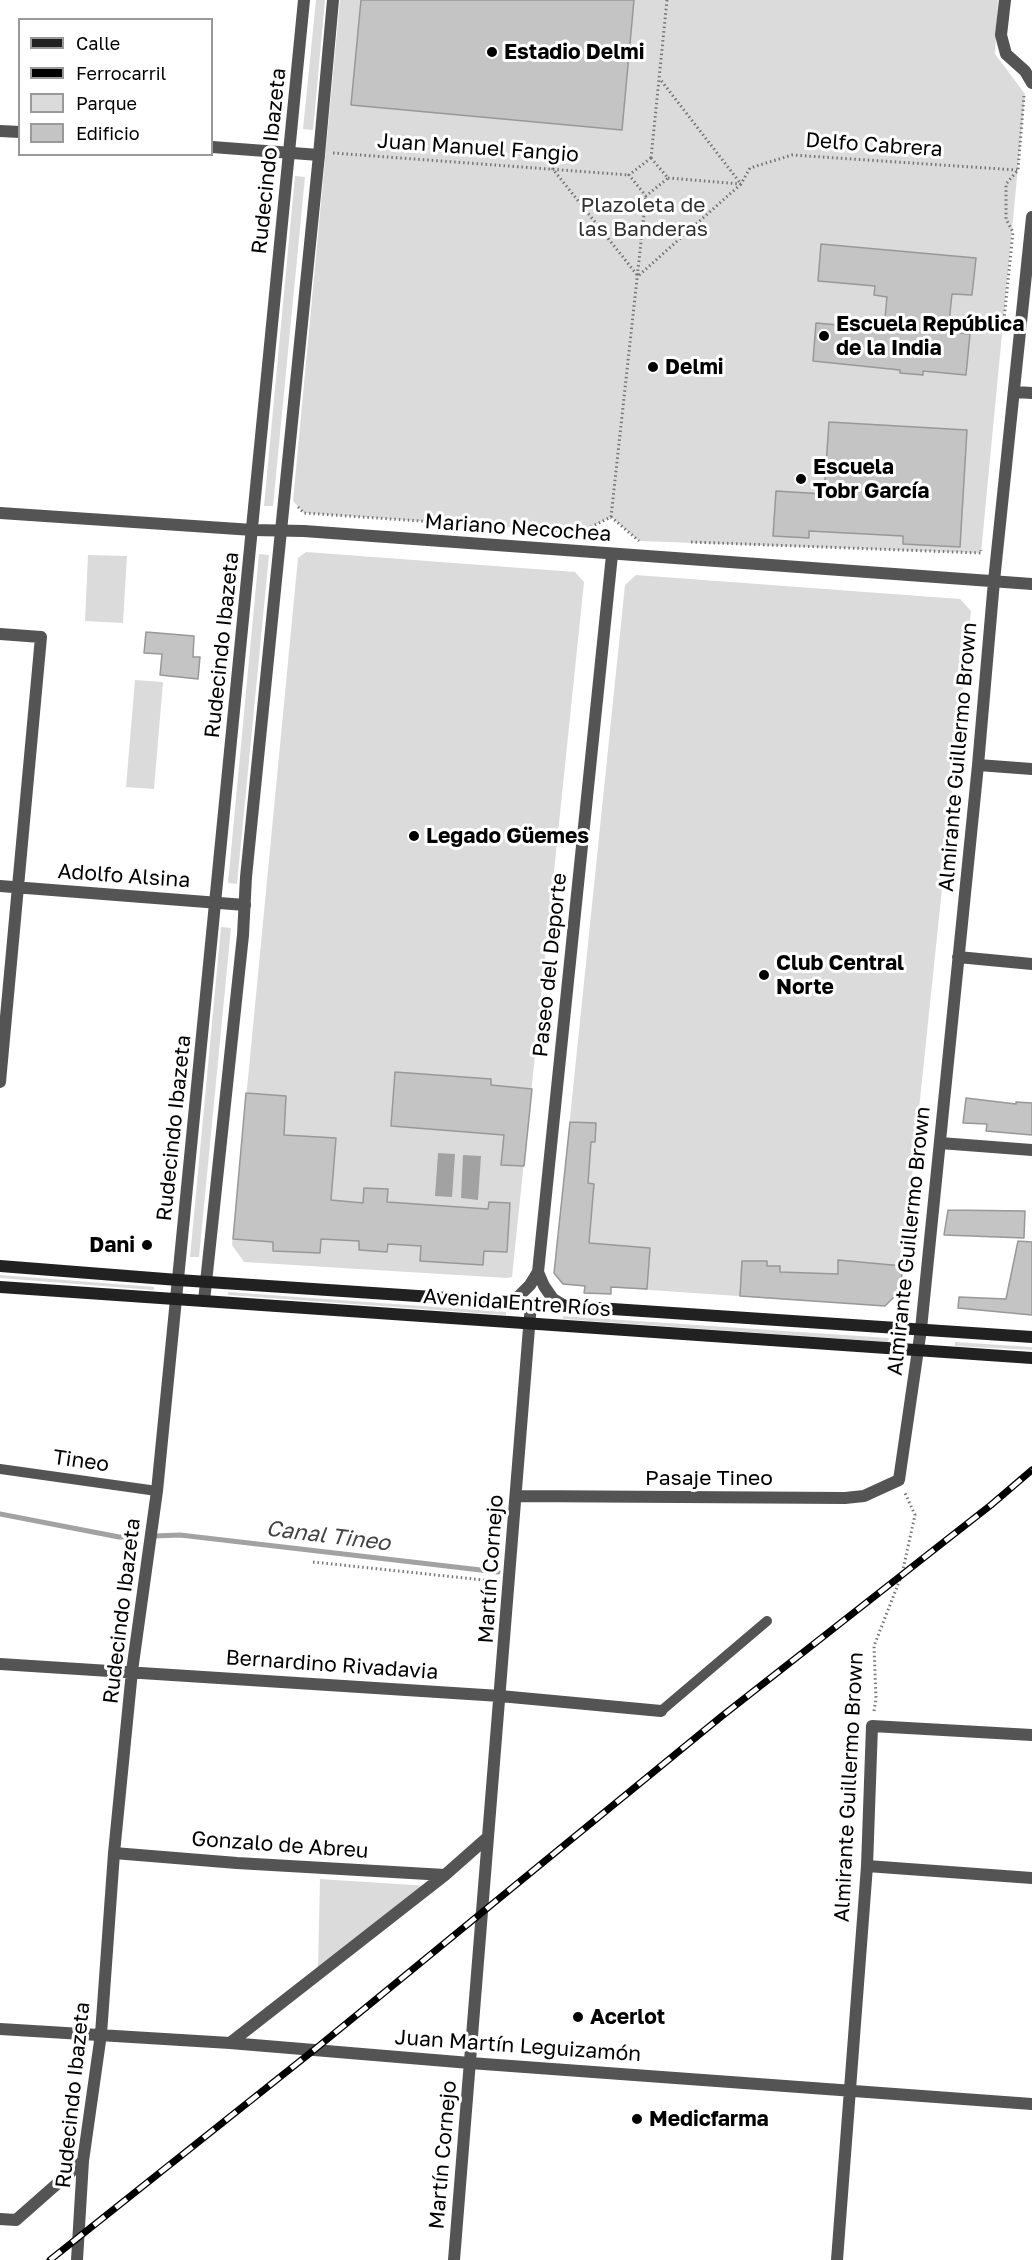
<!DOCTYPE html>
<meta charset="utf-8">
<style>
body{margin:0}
#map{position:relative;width:1032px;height:2260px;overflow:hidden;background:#fff;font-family:"Golos Text",sans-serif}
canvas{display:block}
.legend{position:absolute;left:18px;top:18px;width:195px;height:138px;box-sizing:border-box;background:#fff;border:2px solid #999;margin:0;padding:8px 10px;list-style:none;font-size:18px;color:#000}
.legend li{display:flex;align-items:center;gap:12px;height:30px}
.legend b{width:30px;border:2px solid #999}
</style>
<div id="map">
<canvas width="1032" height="2260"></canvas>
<ul class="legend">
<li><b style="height:8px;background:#212121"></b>Calle</li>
<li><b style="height:8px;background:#000"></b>Ferrocarril</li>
<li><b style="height:16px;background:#dbdbdb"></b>Parque</li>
<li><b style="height:16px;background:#c4c4c4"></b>Edificio</li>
</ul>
</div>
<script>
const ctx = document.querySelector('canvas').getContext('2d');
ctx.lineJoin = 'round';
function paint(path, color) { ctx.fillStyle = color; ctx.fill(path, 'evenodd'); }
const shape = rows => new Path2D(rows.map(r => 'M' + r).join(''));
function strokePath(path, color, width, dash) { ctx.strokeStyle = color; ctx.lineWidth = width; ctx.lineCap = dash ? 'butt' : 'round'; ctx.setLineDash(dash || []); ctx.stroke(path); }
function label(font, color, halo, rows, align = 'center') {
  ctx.font = font + ' "Golos Text",sans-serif'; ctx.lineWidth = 6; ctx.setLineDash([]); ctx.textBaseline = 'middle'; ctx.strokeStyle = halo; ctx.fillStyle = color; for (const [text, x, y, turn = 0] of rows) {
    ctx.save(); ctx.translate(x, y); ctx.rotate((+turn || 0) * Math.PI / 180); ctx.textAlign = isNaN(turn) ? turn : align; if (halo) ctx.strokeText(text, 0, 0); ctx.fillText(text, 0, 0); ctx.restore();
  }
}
paint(shape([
 [316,0,325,0,313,130,303,129],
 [340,0,998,0,995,54,1025,94,981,553,639,541,611,517,581,532,304,513,293,501],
 [295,176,305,177,273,506,264,506],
 [306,552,575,572,584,582,512,1277,507,1278,244,1262,232,1245,298,558],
 [259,554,269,555,237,884,228,883],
 [88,555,127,556,123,623,85,621],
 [636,575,960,599,971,611,900,1291,885,1306,562,1284,554,1273,625,585],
 [135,680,163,682,154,789,126,787],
 [221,927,231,928,199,1257,190,1257],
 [0,1275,154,1287,154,1290,0,1278],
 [228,1292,506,1312,506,1315,228,1295],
 [563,1316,889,1338,888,1342,563,1319],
 [955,1342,1032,1347,1032,1350,955,1346],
 [320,1879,428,1886,318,1970]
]), '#dbdbdb');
paint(shape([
 [438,1153,455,1154,452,1197,435,1196],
 [463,1155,481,1156,478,1200,461,1198]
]), '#a2a2a2');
strokePath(shape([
 [0,1514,119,1537,134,1537],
 [154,1536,180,1535,498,1572]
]), '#a2a2a2', 5);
const building = shape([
 [361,0,634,0,622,130,351,105,361,0],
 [821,244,976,258,972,295,952,294,948,332,970,334,966,375,923,371,923,375,900,373,900,370,813,361,816,323,884,329,887,297,874,295,875,286,818,281,821,244],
 [829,422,967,430,960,547,903,544,903,536,809,531,809,538,773,536,776,491,824,494,829,422],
 [146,632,194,636,193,657,200,657,198,679,160,675,162,654,144,653,146,632],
 [395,1072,491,1079,491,1085,532,1089,524,1166,501,1165,504,1135,391,1126,395,1072],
 [246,1093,286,1096,284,1135,336,1138,331,1200,363,1203,364,1188,388,1189,387,1202,488,1209,489,1202,510,1203,507,1252,484,1251,483,1265,420,1261,421,1246,388,1244,387,1252,359,1250,359,1241,321,1239,320,1253,273,1251,273,1242,233,1239,246,1093],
 [966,1098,1016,1104,1016,1102,1032,1103,1032,1135,986,1131,987,1124,963,1123,966,1098],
 [570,1122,596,1123,595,1142,591,1142,588,1183,594,1184,589,1243,650,1248,647,1289,611,1287,611,1294,584,1293,585,1286,563,1284,554,1273,570,1122],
 [948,1210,1025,1211,1024,1238,944,1235,948,1210],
 [1018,1241,1032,1242,1032,1315,958,1308,959,1297,1006,1299,1018,1241],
 [838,1260,903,1266,900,1291,885,1306,740,1296,742,1261,767,1261,767,1266,780,1266,780,1272,838,1274,838,1260]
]);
paint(building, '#c4c4c4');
strokePath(building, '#989898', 1.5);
strokePath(shape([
 [333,153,629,175],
 [651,158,667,0],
 [651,158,668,178,646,196,629,175,651,158],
 [552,168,638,276,741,184,660,79],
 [668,178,741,184,750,168,792,155,1017,170],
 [1004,320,1013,232,1006,219,1006,184,1018,170,1024,96],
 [298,507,304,513,581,532,611,517,639,541],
 [611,517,646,196],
 [691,542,981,553,981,550],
 [313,1562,493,1581],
 [874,1711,876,1699,874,1646,902,1574,915,1515,905,1493]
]), '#767676', 3, [1.5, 3]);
strokePath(shape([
 [0,1469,157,1491],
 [661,1711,767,1621]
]), '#545454', 10);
strokePath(shape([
 [538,1272,612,555],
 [508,1302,519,1296,530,1285,538,1272,544,1286,553,1299,563,1305]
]), '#545454', 12);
strokePath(shape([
 [1005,0,1001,35,1006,54,1025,71,1032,83],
 [0,131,20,132],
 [212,147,319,155],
 [1015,392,1032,393],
 [0,513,253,530,304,531,1032,584],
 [0,634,41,637,0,1082],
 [978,765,1032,769],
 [0,886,245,905],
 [958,957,1032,964],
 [940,1143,1032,1150],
 [516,1496,845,1498,864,1496,899,1480,921,1329,978,765,994,581,1032,217],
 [0,1664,500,1696,661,1711],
 [114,1853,237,1863,445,1875],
 [867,1866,1032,1878],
 [0,2029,230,2043,470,2063,1032,2104],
 [230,2043,445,1875,488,1837,531,1303],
 [0,2219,16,2220,83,2161],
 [77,2260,83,2161,101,2034,114,1853,132,1671,157,1491,176,1299],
 [454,2260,488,1837],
 [837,2260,867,1866,872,1726,1032,1735]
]), '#545454', 12);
strokePath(shape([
 [176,1299,304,0],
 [204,1301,243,935,246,877,319,155,333,0]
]), '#545454', 12);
strokePath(shape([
 [0,1266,178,1280,1032,1337],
 [0,1287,1032,1358]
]), '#212121', 12);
const rail = shape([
 [50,2260,314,2050,722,1716,991,1505,1032,1470]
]);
strokePath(rail, '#000', 7);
strokePath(rail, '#fff', 4.5, [14]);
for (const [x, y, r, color] of [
 [492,52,6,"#000"],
 [824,336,6,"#000"],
 [653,367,6,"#000"],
 [801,479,6,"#000"],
 [414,836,6,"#000"],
 [764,975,6,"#000"],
 [147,1245,6,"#000"],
 [578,2017,6,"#000"],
 [637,2119,6,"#000"]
]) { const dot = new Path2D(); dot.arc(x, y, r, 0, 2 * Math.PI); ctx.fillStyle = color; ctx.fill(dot); strokePath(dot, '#fff', 2); }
label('bold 21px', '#000', '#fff', [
 ["Estadio Delmi",504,52],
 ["Escuela República",836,324],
 ["de la India",836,348],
 ["Delmi",665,367],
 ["Escuela",813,467],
 ["Tobr García",813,491],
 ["Legado Güemes",426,836],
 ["Club Central",776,963],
 ["Norte",776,987],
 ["Dani",135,1245,"right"],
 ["Acerlot",590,2017],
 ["Medicfarma",649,2119]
], 'left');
label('21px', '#000', '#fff', [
 ["Delfo Cabrera",874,145,4],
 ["Juan Manuel Fangio",478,148,4],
 ["Rudecindo Ibazeta",269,161,-84],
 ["Mariano Necochea",518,528,4],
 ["Rudecindo Ibazeta",222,645,-84],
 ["Almirante Guillermo Brown",958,757,-85],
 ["Adolfo Alsina",124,876,4],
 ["Paseo del Deporte",550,965,-84],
 ["Rudecindo Ibazeta",174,1128,-84],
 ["Almirante Guillermo Brown",909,1241,-84],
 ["Avenida Entre Ríos",517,1303,4],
 ["Tineo",81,1461,8],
 ["Pasaje Tineo",709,1478],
 ["Martín Cornejo",491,1569,-86],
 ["Rudecindo Ibazeta",122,1611,-83],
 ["Bernardino Rivadavia",332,1665,4],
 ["Almirante Guillermo Brown",849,1787,-87],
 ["Gonzalo de Abreu",280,1845,4],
 ["Juan Martín Leguizamón",518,2046,4],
 ["Rudecindo Ibazeta",73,2095,-84],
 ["Martín Cornejo",443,2155,-85]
]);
label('21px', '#323232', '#fff', [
 ["Plazoleta de",643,205],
 ["las Banderas",643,229]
]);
label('italic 22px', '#434343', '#fff', [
 ["Canal Tineo",328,1536,7]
]);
</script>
